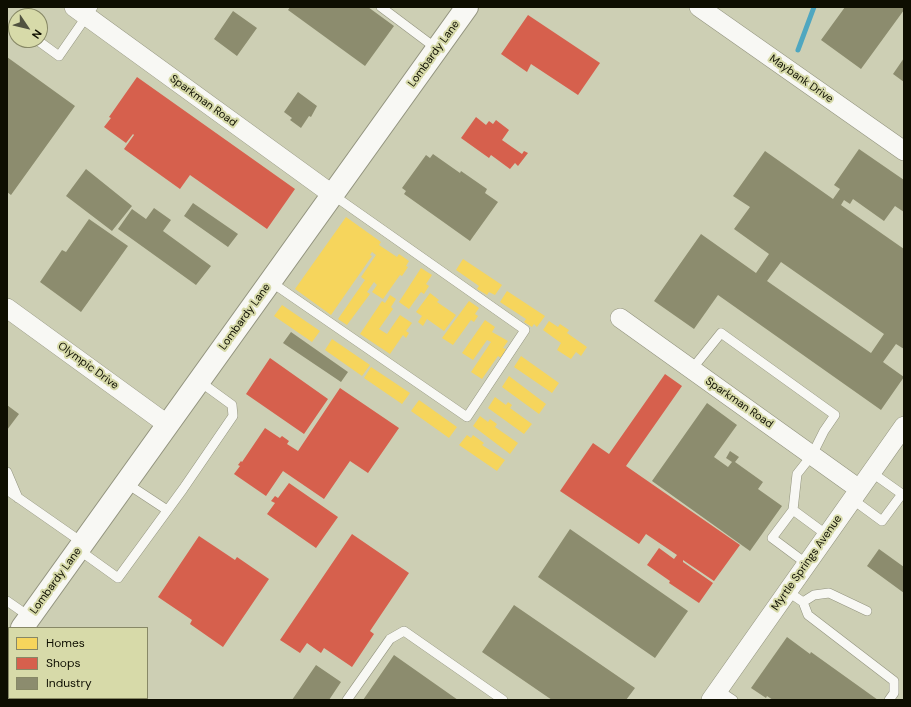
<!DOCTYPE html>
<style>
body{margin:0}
#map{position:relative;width:911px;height:707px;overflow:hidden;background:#cdcfb4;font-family:"DM Sans",sans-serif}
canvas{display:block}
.frame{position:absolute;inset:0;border:8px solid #0e0e01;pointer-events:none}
.legend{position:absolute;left:8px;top:627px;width:140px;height:72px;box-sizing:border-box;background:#d7daa9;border:1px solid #878866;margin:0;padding:5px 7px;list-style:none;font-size:12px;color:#0e0e01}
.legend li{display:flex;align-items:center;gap:8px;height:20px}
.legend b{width:20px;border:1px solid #878866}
.north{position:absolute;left:8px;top:8px;width:40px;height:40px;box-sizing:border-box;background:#d7daa9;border:1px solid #878866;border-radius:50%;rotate:125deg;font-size:11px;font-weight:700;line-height:16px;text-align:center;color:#0e0e01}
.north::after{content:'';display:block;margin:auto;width:14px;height:18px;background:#515240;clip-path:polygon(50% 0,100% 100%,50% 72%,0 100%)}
</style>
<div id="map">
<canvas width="911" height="707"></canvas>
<div class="frame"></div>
<ul class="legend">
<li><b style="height:11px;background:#f6d55c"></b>Homes</li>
<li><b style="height:11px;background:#d6604d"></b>Shops</li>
<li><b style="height:11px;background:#8c8c6e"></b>Industry</li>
</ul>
<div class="north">N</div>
</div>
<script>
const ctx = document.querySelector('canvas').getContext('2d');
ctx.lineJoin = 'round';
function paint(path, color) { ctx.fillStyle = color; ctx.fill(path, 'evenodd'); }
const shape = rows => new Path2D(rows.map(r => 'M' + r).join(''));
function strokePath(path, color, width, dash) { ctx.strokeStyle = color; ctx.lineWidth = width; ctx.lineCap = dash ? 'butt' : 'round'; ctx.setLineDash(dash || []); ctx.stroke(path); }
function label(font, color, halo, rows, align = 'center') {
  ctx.font = font + ' "DM Sans",sans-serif'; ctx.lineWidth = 4; ctx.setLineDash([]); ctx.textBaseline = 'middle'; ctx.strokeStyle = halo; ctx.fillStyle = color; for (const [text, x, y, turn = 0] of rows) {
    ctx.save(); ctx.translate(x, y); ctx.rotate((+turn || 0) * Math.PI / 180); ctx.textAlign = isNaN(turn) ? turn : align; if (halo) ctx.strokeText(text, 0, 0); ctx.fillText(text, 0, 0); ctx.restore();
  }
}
paint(shape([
 [346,217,381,242,379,245,397,257,399,254,409,261,406,266,408,267,402,276,400,275,383,299,372,292,377,285,374,282,367,292,370,294,347,325,338,319,365,280,361,277,376,255,372,252,370,255,372,256,331,315,295,289],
 [463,259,502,285,495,295,489,292,487,295,477,289,479,286,456,270],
 [421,268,432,275,426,284,429,286,424,294,421,292,409,309,399,302],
 [507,291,545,316,537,327,534,324,532,327,524,322,526,319,500,302],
 [430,293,439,300,437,302,456,315,444,331,427,319,423,326,418,322,422,316,416,312],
 [390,295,396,299,391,307,393,309,379,329,387,334,400,315,412,323,406,331,409,333,406,338,403,335,390,354,360,334,382,301,385,303],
 [469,301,479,308,475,314,478,316,474,322,471,320,453,345,442,338],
 [282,305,320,331,312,342,274,316],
 [485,320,495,327,492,332,508,341,503,348,506,349,501,358,498,356,482,379,471,372,491,342,487,340,473,360,462,353],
 [549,321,558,327,560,324,569,330,567,333,587,347,581,356,576,352,571,359,557,350,561,343,543,330],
 [332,339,370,365,362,376,325,350],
 [521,356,559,383,552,393,514,367],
 [371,367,410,393,402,404,364,378],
 [509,376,546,404,539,414,502,387],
 [495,397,506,405,508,402,512,405,510,408,532,424,524,434,488,408],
 [419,400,457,427,449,438,411,411],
 [480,416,488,422,490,419,497,424,495,427,518,443,510,454,473,426],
 [467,435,471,438,473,435,484,443,482,445,505,460,497,471,459,445]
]), '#f6d55c');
paint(shape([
 [528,15,600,63,578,95,531,64,527,72,501,54],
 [137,77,295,189,267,229,190,175,180,189,124,149,134,135,133,134,126,143,104,127,111,118,109,117],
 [476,117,486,125,489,121,493,124,496,120,509,130,502,140,522,154,524,151,528,153,518,166,515,163,510,169,491,155,489,158,461,138],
 [270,358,328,399,304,434,246,394],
 [665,374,682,386,626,466,740,545,714,581,683,560,683,562,713,583,699,603,669,583,670,581,647,565,659,548,674,559,677,555,646,534,639,544,560,491,593,443,609,454],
 [340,388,399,428,368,473,350,461,324,499,283,471,266,496,234,474,240,466,238,465,241,461,242,462,265,428,280,438,282,436,289,441,287,444,298,451],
 [289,483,338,517,316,548,267,514,275,503,271,501,275,496,278,498],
 [352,534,409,573,370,631,374,634,352,667,324,648,321,653,307,643,300,653,280,640],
 [199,536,235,560,237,557,269,579,223,647,190,624,192,620,158,597]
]), '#d6604d');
paint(shape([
 [290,7,368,7,394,26,365,66,288,10],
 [845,7,904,7,904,10,861,69,821,40],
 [233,11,257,28,237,56,214,39],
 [7,57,75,106,11,195,7,192],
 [904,58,904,82,893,74],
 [298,92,317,106,311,117,309,116,301,128,290,120,292,118,284,112],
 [859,149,904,180,904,212,895,206,884,221,853,199,850,204,844,200,841,205,904,249,904,349,896,344,883,362,904,377,881,410,718,295,694,329,654,301,701,234,756,273,769,254,734,229,750,207,733,196,765,151,833,199,840,189,834,185],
 [781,262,884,334,871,353,767,281],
 [433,154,460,173,461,171,487,189,485,193,498,202,470,241,404,194,406,191,402,188,426,155,430,158],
 [86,169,132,206,112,231,66,196],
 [193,203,238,234,228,247,184,216],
 [154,208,171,220,163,231,211,266,196,285,118,229,132,209,146,219],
 [89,219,128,246,81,312,40,282,62,250,66,252],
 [291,332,348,372,341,382,283,343],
 [707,403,737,425,714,457,728,467,732,462,726,458,730,451,739,457,735,462,763,482,758,489,782,506,750,551,652,481],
 [7,405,19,414,7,430],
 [570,529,688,611,655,658,538,577],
 [879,549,904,567,904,593,867,566],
 [514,605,635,688,626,700,552,700,482,652],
 [787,637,810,654,811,652,878,700,773,700,767,696,766,698,751,688],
 [394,655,458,700,363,700],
 [316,665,341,682,329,700,292,700]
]), '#8c8c6e');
strokePath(shape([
 [798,50,814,7]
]), '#4fa7c0', 5);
const lane = shape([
 [381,7,437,49],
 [37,40,59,56,93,7],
 [271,282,467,417,525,330,333,195],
 [692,369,721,333,835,415,824,431,812,455,797,474,793,510],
 [7,472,18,498],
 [126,483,167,510],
 [7,490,83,543],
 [852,499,882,521,902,494,871,472],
 [79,550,118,578,183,489,233,416,232,405,199,381],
 [807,564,772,538,793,510,827,535],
 [787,591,803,602,808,615,894,681,894,693,889,700],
 [7,601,30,617],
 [803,602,814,595,829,593,867,611],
 [718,690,733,700],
 [347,700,390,639,404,631,503,700]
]);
const street = shape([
 [74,7,333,195],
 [699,7,904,151],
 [7,308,168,425],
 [620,318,859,489],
 [711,700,904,426]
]);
const secondary = shape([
 [22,628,467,7],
 [7,649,9,646]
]);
strokePath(lane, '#92937e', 10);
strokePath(street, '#92937e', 20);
strokePath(secondary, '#92937e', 24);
strokePath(lane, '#f8f8f4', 9);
strokePath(street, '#f8f8f4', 19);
strokePath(secondary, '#f8f8f4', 22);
label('11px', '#0e0e01', '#d7daa9', [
 ["Lombardy Lane",434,54,-54],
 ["Maybank Drive",801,79,35],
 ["Sparkman Road",203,101,36],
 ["Lombardy Lane",245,317,-54],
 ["Olympic Drive",88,366,36],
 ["Sparkman Road",739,403,35],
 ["Myrtle Springs Avenue",807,563,-55],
 ["Lombardy Lane",56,581,-54]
]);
</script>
